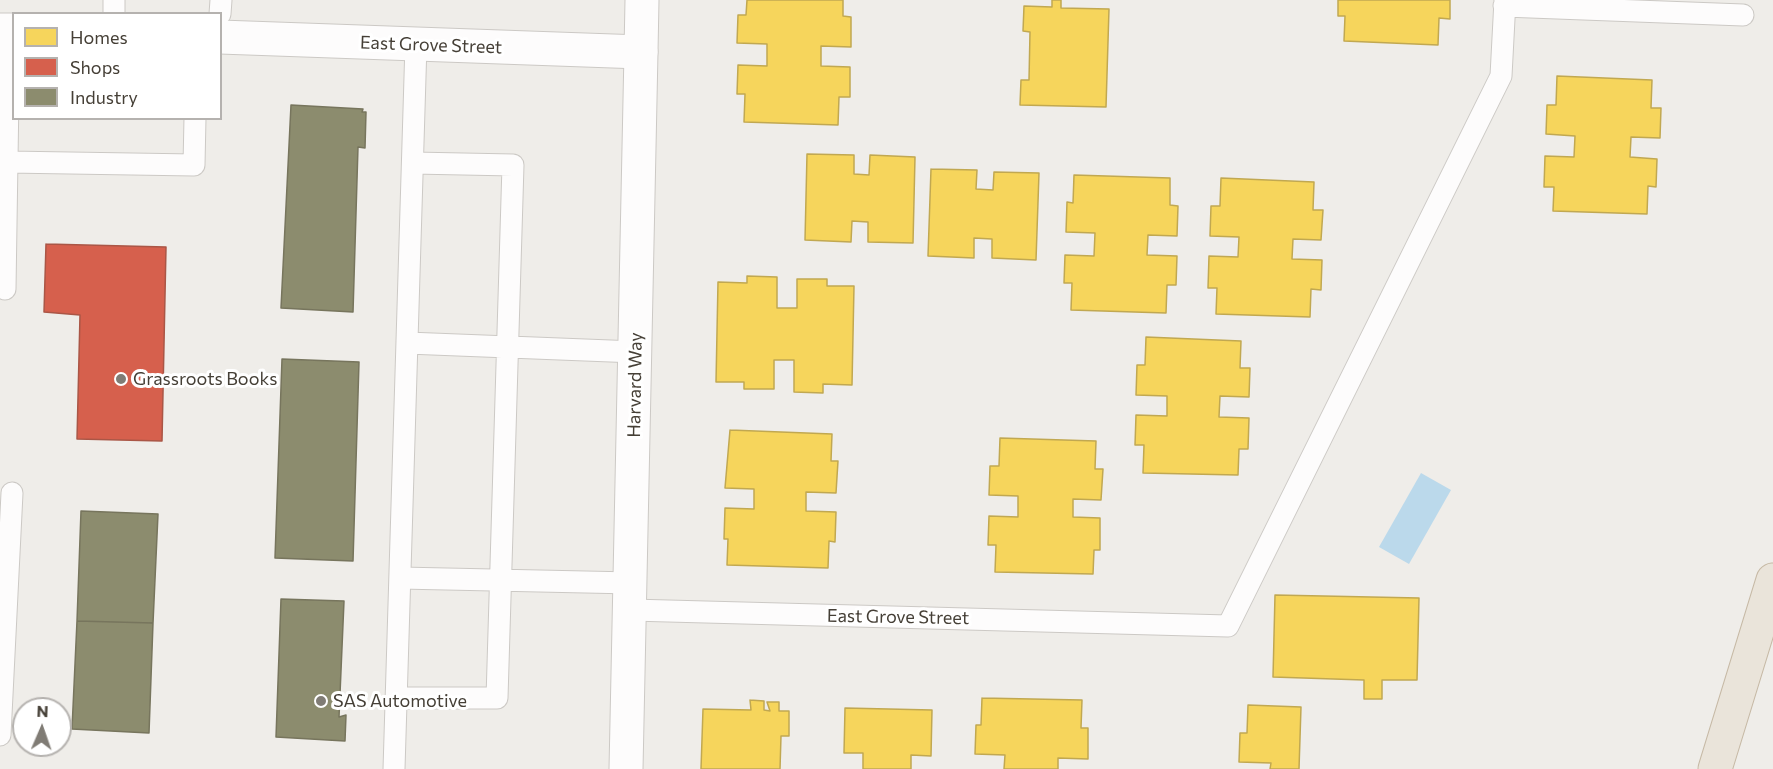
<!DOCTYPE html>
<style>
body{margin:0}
#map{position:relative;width:1773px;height:769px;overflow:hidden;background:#efede9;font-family:Commissioner,sans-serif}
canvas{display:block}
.legend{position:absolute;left:12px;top:12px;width:210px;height:108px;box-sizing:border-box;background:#fff;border:2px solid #b5b2af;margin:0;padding:8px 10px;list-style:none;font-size:18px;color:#453f36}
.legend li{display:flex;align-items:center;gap:12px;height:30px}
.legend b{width:30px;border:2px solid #b5b2af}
.north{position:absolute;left:12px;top:697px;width:60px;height:60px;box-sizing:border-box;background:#fff;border:2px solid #b5b2af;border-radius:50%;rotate:2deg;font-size:16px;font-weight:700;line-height:24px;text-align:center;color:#453f36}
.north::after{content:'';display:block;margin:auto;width:21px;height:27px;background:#807c75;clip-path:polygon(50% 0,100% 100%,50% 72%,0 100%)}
</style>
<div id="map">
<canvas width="1773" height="769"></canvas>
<ul class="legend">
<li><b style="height:16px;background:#f6d55c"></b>Homes</li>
<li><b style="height:16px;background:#d6604d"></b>Shops</li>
<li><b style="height:16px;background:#8c8c6e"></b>Industry</li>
</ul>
<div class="north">N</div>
</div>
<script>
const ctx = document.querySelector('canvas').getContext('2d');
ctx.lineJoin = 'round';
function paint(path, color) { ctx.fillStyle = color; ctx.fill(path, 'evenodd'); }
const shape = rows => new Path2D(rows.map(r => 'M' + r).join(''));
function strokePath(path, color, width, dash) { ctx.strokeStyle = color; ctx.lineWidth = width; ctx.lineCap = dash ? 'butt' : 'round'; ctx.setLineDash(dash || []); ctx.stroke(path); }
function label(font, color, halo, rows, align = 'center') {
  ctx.font = font + ' Commissioner,sans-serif'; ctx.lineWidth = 6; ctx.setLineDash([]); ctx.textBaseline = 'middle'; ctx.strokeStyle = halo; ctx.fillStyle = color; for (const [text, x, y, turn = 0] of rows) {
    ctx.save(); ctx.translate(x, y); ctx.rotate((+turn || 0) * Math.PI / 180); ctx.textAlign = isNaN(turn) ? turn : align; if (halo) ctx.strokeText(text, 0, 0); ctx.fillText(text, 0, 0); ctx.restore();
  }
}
paint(shape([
 [1421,473,1451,490,1409,564,1379,547]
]), '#bbd9eb');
const homes = shape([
 [747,0,843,0,843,16,851,17,851,47,821,46,821,66,850,67,850,97,839,97,838,125,744,122,745,94,737,94,738,65,767,66,767,44,737,43,738,15,746,15,747,0],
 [1052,0,1061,0,1061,8,1109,9,1106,107,1020,105,1021,80,1029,80,1030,32,1023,31,1024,6,1052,7,1052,0],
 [1338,0,1450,0,1450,19,1439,18,1438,45,1344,41,1345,16,1338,16,1338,0],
 [1557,76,1652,80,1651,108,1661,108,1660,138,1631,137,1630,157,1657,159,1656,187,1648,186,1647,214,1553,211,1554,187,1544,187,1545,156,1574,157,1575,136,1546,134,1547,105,1556,105,1557,76],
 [807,154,854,155,854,174,869,175,870,155,915,157,913,243,868,242,868,222,852,221,851,242,805,240,807,154],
 [931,169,977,170,976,189,993,190,994,172,1039,173,1036,260,992,258,992,239,974,238,974,258,928,256,931,169],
 [1074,175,1170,178,1170,205,1178,206,1177,236,1148,235,1147,255,1177,256,1176,285,1167,285,1166,313,1071,310,1072,283,1064,283,1065,255,1094,256,1095,233,1066,232,1067,202,1073,203,1074,175],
 [1221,178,1314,182,1313,210,1323,210,1321,240,1293,239,1292,259,1322,260,1321,290,1311,289,1310,317,1216,314,1217,288,1208,288,1209,256,1238,257,1239,237,1210,236,1211,206,1220,206,1221,178],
 [747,276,777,277,777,308,797,308,797,279,827,279,827,286,854,286,852,385,823,384,823,393,794,392,794,360,774,360,774,389,744,389,744,382,716,382,718,282,747,283,747,276],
 [1146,337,1241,341,1240,368,1250,368,1249,397,1220,396,1219,417,1249,418,1248,449,1239,449,1238,475,1143,473,1144,445,1135,445,1136,415,1167,416,1167,396,1136,395,1137,365,1145,365,1146,337],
 [730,430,832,434,831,461,838,461,836,493,806,492,806,511,836,512,835,542,829,541,828,568,727,565,728,539,724,539,725,508,754,509,754,489,725,488,730,430],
 [1000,438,1096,441,1095,469,1103,469,1101,500,1073,499,1073,517,1100,518,1100,550,1094,550,1093,574,995,572,996,545,988,545,989,516,1018,517,1018,496,989,495,990,466,999,466,1000,438],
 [1275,595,1419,598,1417,680,1382,680,1382,699,1364,699,1364,680,1273,677,1275,595],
 [982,698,1082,700,1081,728,1088,728,1088,759,1058,758,1058,769,1004,769,1005,755,975,754,976,725,981,725,982,698],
 [750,700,764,701,764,710,770,711,767,702,779,702,779,711,789,711,789,736,781,736,780,769,701,769,703,709,751,710,750,700],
 [1248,705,1301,707,1299,769,1270,769,1271,763,1239,762,1240,733,1247,733,1248,705],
 [845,708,932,710,931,756,911,755,911,769,863,769,863,753,844,753,845,708]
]);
paint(homes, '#f6d55c');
strokePath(homes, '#c1a851', 1.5);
const shops = shape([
 [46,244,166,247,162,441,77,439,80,315,44,312,46,244]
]);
paint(shops, '#d6604d');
strokePath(shops, '#aa5646', 1.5);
const industry = shape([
 [291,105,363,109,362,112,366,112,365,148,358,147,353,312,281,308,291,105],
 [282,359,359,362,353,561,275,558,282,359],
 [81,511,158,514,153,623,77,621,81,511],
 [281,599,344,601,339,717,346,715,345,741,276,737,281,599],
 [77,621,153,623,149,733,72,729,77,621]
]);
paint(industry, '#8c8c6e');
strokePath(industry, '#77755d', 1.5);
const service = shape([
 [1504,6,1743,15],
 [114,14,114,0],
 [220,14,221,0],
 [8,162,194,165,195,118],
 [5,289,9,30],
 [407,343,636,352],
 [400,578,632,583],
 [631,610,1228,626,1501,76,1505,0],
 [396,698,497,698,513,165,413,163],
 [0,735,12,493],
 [394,769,416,44]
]);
const minor = shape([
 [626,769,641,52]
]);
const tertiary = shape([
 [0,30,14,30],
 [220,37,641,52,642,0]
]);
const motorway = shape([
 [1715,769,1773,580]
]);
strokePath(service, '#ccc9c5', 23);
strokePath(minor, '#ccc9c5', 35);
strokePath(tertiary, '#ccc9c5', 35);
strokePath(motorway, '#c6b9a5', 35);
strokePath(service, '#fdfcfc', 21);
strokePath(minor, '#fdfcfc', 33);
strokePath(tertiary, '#fdfcfc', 33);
strokePath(motorway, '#eae4da', 33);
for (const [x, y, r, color] of [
 [121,379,6,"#807c75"],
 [321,701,6,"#807c75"]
]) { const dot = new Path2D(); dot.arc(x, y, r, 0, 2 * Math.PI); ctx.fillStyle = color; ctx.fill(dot); strokePath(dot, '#fff', 2); }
label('18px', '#453f36', '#fff', [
 ["East Grove Street",431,45,2],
 ["Harvard Way",635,385,-89],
 ["East Grove Street",898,617,1]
]);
label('18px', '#453f36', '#fff', [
 ["Grassroots Books",133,379],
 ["SAS Automotive",333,701]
], 'left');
</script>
